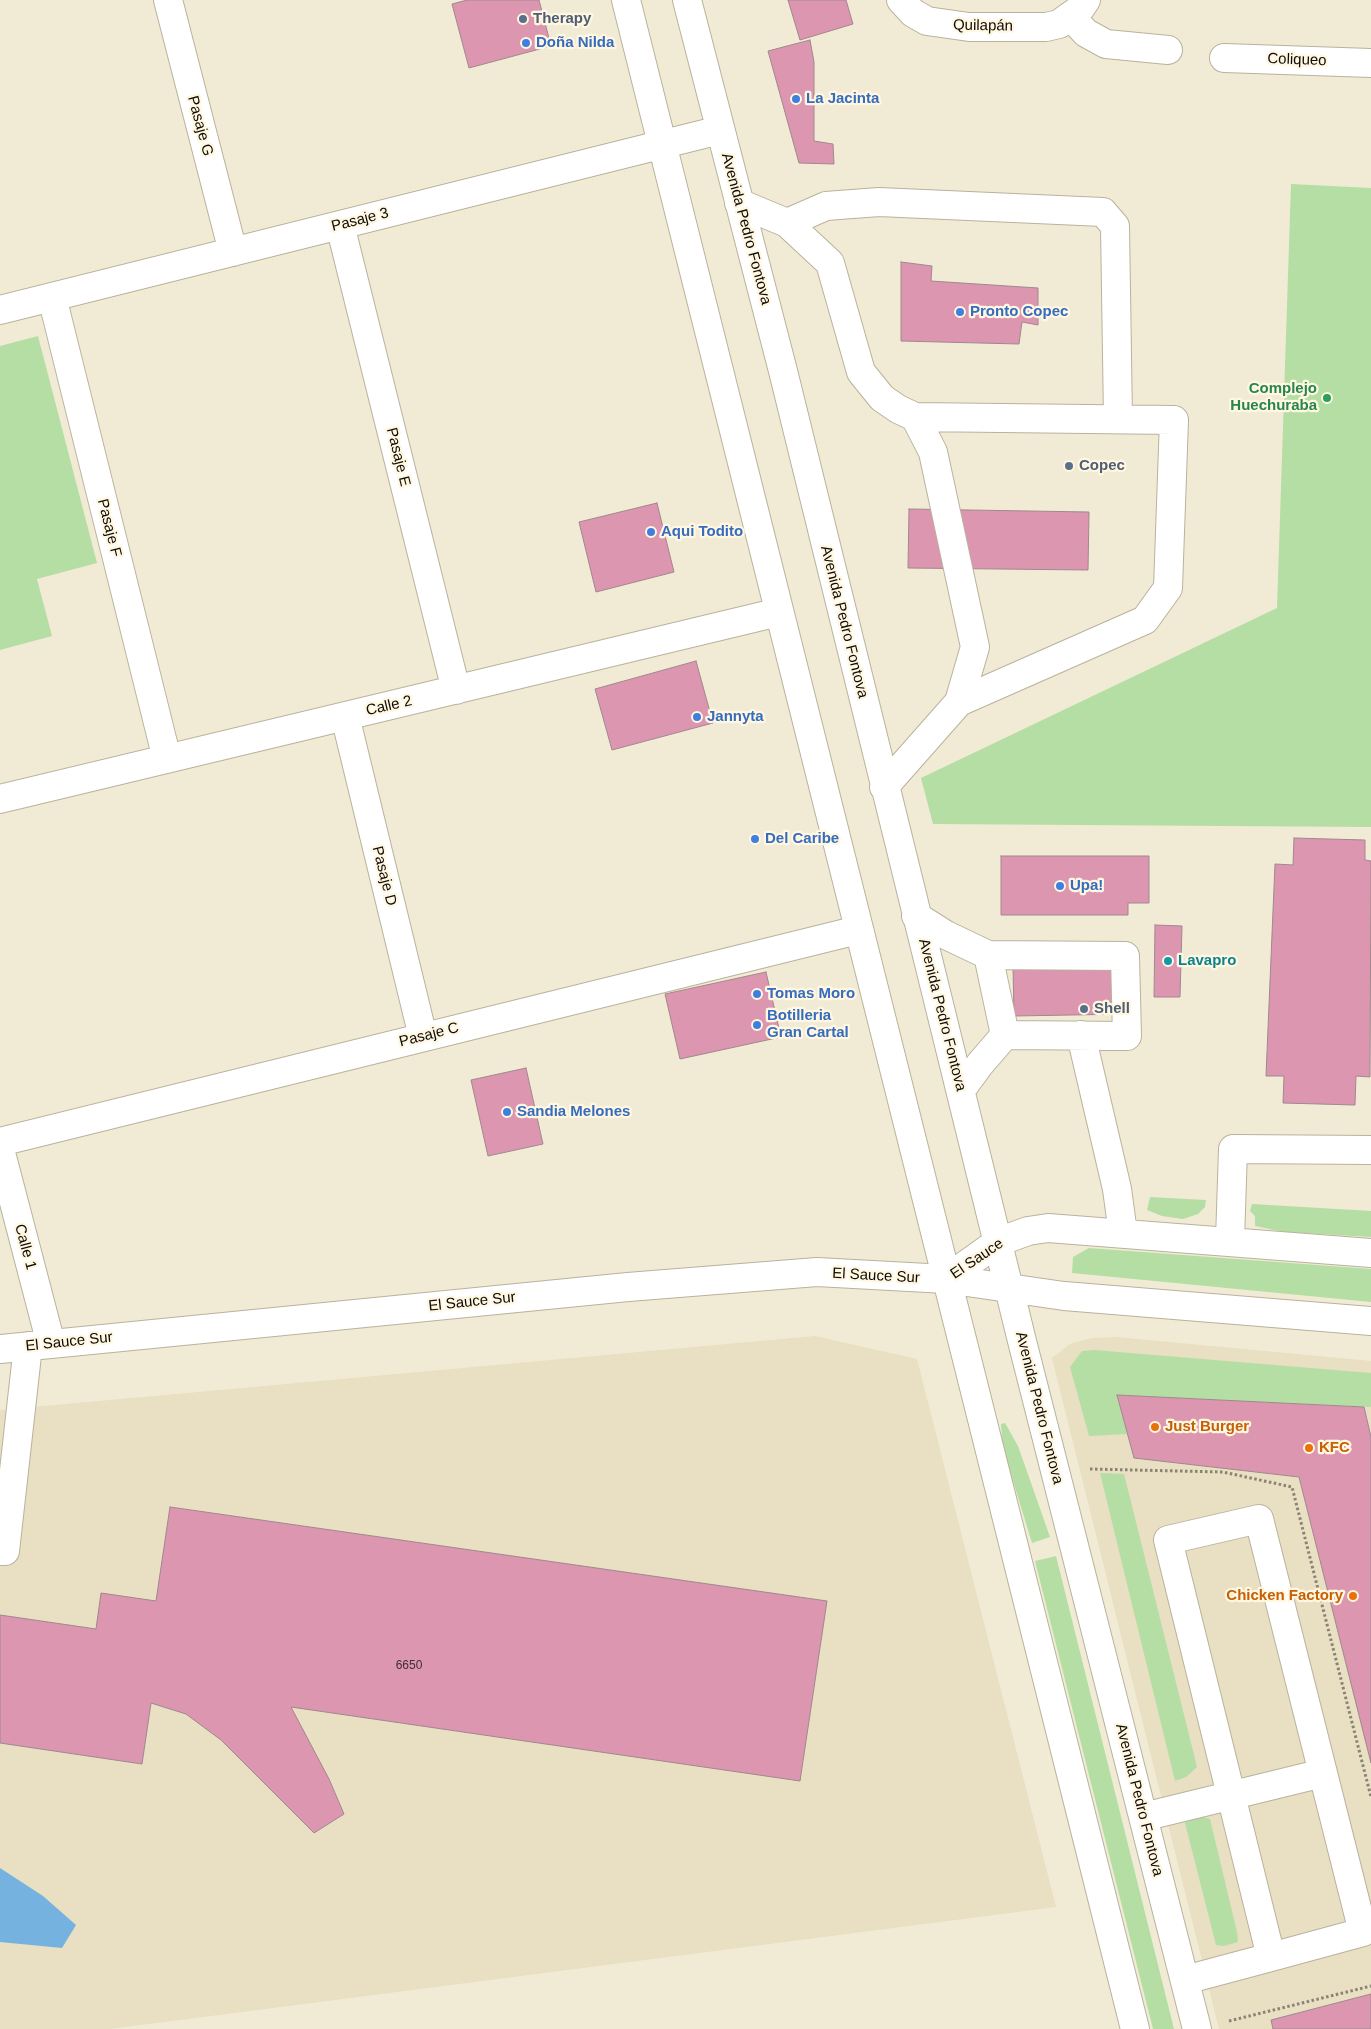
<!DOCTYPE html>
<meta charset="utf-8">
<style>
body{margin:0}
canvas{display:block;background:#f1ead4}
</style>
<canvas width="1371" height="2029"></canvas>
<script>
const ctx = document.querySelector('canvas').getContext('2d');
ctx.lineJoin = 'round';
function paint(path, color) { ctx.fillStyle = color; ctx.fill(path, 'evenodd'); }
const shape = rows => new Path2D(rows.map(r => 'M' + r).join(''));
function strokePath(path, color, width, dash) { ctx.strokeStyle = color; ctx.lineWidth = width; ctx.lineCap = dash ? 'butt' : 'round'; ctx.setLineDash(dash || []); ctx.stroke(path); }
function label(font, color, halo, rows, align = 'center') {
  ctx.font = font + ' Helvetica,sans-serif'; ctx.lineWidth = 4.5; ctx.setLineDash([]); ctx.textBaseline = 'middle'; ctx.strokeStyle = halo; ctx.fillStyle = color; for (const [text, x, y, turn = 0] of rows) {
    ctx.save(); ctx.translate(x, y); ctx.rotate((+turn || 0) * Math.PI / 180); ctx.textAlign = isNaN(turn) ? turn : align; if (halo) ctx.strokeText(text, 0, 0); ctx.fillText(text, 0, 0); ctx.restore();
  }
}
paint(shape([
 [815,1336,917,1359,1056,1907,110,2029,0,2029,0,1410],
 [1116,1337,1371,1361,1371,2029,1219,2029,1052,1358,1070,1344,1092,1338]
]), '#e9dfc2');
paint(shape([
 [1291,184,1371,188,1371,827,933,824,921,778,1277,608],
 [38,336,97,563,37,579,52,636,0,650,0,346],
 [1150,1197,1206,1200,1205,1207,1198,1214,1183,1219,1162,1216,1147,1210],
 [1252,1204,1371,1211,1371,1237,1284,1232,1255,1226,1255,1216,1250,1211],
 [1089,1248,1371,1269,1371,1302,1072,1273,1073,1257],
 [1094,1350,1371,1373,1371,1407,1117,1395,1127,1434,1089,1436,1070,1367,1082,1351],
 [1005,1423,1018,1446,1050,1537,1032,1543,1003,1448,1001,1424],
 [1100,1473,1124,1474,1197,1767,1186,1777,1175,1781],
 [1056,1556,1174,2029,1153,2029,1035,1561],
 [1199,1816,1210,1819,1237,1932,1238,1942,1224,1946,1216,1945,1184,1819]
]), '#b5dea5');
paint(shape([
 [0,1868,43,1896,76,1925,62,1948,0,1942]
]), '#76b2df');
const building = shape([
 [467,0,539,0,551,46,469,68,452,4,467,0],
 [788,0,846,0,853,24,800,40,788,0],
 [810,40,814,62,814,141,833,144,834,164,799,163,768,51,810,40],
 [901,262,932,266,931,281,1038,288,1038,325,1022,322,1019,344,901,341,901,262],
 [657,503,674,572,596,592,579,522,657,503],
 [909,509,1089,512,1088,570,908,568,909,509],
 [696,661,713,723,612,750,595,689,696,661],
 [1294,838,1365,840,1365,860,1371,861,1370,1077,1356,1076,1355,1105,1283,1103,1284,1076,1266,1076,1275,864,1293,865,1294,838],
 [1001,856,1149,856,1149,903,1128,903,1128,915,1001,915,1001,856],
 [1155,925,1182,926,1180,997,1154,997,1155,925],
 [1128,964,1129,1014,1014,1016,1013,967,1128,964],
 [766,972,781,1037,680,1059,665,994,766,972],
 [526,1068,543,1144,488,1156,471,1080,526,1068],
 [1117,1395,1364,1407,1371,1437,1371,1763,1299,1477,1134,1458,1117,1395],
 [170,1507,827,1601,800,1781,291,1707,329,1779,344,1814,314,1833,221,1740,186,1714,151,1703,142,1764,0,1743,0,1615,96,1629,101,1593,156,1601,170,1507],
 [1371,1994,1371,2029,1273,2029,1271,2020,1371,1994]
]);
paint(building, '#dc96af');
strokePath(building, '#9f888f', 1);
const minor = shape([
 [168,0,233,252],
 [626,0,1135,2029],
 [687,0,783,371,1023,1345,1197,2029],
 [901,0,913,13,927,21,969,27,1046,27,1059,24,1080,9,1086,0],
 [1071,17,1086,33,1106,44,1168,50],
 [1224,58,1371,63],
 [739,203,787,223,830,263,861,372,882,398,898,409,915,417,933,452,975,647,959,702],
 [787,223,826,206,879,202,1103,212,1115,226,1118,419],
 [340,225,456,690],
 [52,297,167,759],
 [0,310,720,130],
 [345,716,423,1037],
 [884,787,959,702,1145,620,1168,588,1174,420,915,417],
 [0,799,779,612],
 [916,916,946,935,988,955,1125,956,1127,1036,1005,1035,980,1064,961,1090],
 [988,955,1005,1035],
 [1081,1035,1117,1189,1123,1233],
 [0,1142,858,930],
 [0,1149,51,1344],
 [1230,1240,1233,1149,1371,1150],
 [946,1279,998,1242,1028,1231,1048,1228,1371,1253],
 [0,1349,628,1287,817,1272,946,1279,1064,1296,1371,1321],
 [0,1551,5,1551,28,1346],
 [1143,1817,1323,1773],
 [1185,1980,1271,1957,1363,1932,1259,1519,1168,1540,1271,1957]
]);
strokePath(minor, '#b9b29d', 30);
strokePath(shape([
 [1090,1469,1223,1472,1292,1487,1371,1797],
 [1229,2021,1371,1986]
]), '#888374', 3, [2.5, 2.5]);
strokePath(minor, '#fff', 28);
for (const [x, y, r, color] of [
 [523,19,5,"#5c6f8a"],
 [526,43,5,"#3f7fe0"],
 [796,99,5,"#3f7fe0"],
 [960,312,5,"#3f7fe0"],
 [1327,398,5,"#2e9e5b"],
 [1069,466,5,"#5c6f8a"],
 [651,532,5,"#3f7fe0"],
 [697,717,5,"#3f7fe0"],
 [755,839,5,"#3f7fe0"],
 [1060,886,5,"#3f7fe0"],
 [1168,961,5,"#0f9aa8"],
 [757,994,5,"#3f7fe0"],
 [1084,1009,5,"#5c6f8a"],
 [757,1025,5,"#3f7fe0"],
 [507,1112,5,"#3f7fe0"],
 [1155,1427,5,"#e8710a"],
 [1309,1448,5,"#e8710a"],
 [1353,1596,5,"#e8710a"]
]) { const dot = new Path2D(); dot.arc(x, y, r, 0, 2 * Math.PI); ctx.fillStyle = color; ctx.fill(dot); strokePath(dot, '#fff7e1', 2); }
label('12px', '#422e30', null, [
 ["6650",409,1666]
]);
label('bold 15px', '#4e5e75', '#fff7e1', [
 ["Therapy",533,19],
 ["Copec",1079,466],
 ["Shell",1094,1009]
], 'left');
label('15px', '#0e0b05', '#fff7e1', [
 ["Quilapán",983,26,1],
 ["Coliqueo",1297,60,2],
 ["Pasaje G",200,126,75],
 ["Pasaje 3",360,220,-14],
 ["Avenida Pedro Fontova",746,229,75],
 ["Pasaje E",398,457,76],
 ["Pasaje F",109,528,76],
 ["Avenida Pedro Fontova",844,622,76],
 ["Calle 2",389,706,-13],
 ["Pasaje D",384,876,76],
 ["Avenida Pedro Fontova",942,1015,76],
 ["Pasaje C",429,1035,-14],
 ["Calle 1",25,1247,75],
 ["El Sauce",977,1259,-34],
 ["El Sauce Sur",876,1276,3],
 ["El Sauce Sur",472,1302,-6],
 ["El Sauce Sur",69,1342,-6],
 ["Avenida Pedro Fontova",1039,1408,76],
 ["Avenida Pedro Fontova",1139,1800,76]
]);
label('bold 15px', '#366cbe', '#fff7e1', [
 ["Doña Nilda",536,43],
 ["La Jacinta",806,99],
 ["Pronto Copec",970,312],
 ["Aqui Todito",661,532],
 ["Jannyta",707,717],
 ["Del Caribe",765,839],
 ["Upa!",1070,886],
 ["Tomas Moro",767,994],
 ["Botilleria",767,1016],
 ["Gran Cartal",767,1033],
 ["Sandia Melones",517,1112]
], 'left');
label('bold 15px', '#27864d', '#fff7e1', [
 ["Complejo",1317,389],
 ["Huechuraba",1317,406]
], 'right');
label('bold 15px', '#0d838f', '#fff7e1', [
 ["Lavapro",1178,961]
], 'left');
label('bold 15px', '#c56008', '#fff7e1', [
 ["Just Burger",1165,1427],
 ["KFC",1319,1448],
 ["Chicken Factory",1343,1596,"right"]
], 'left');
</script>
